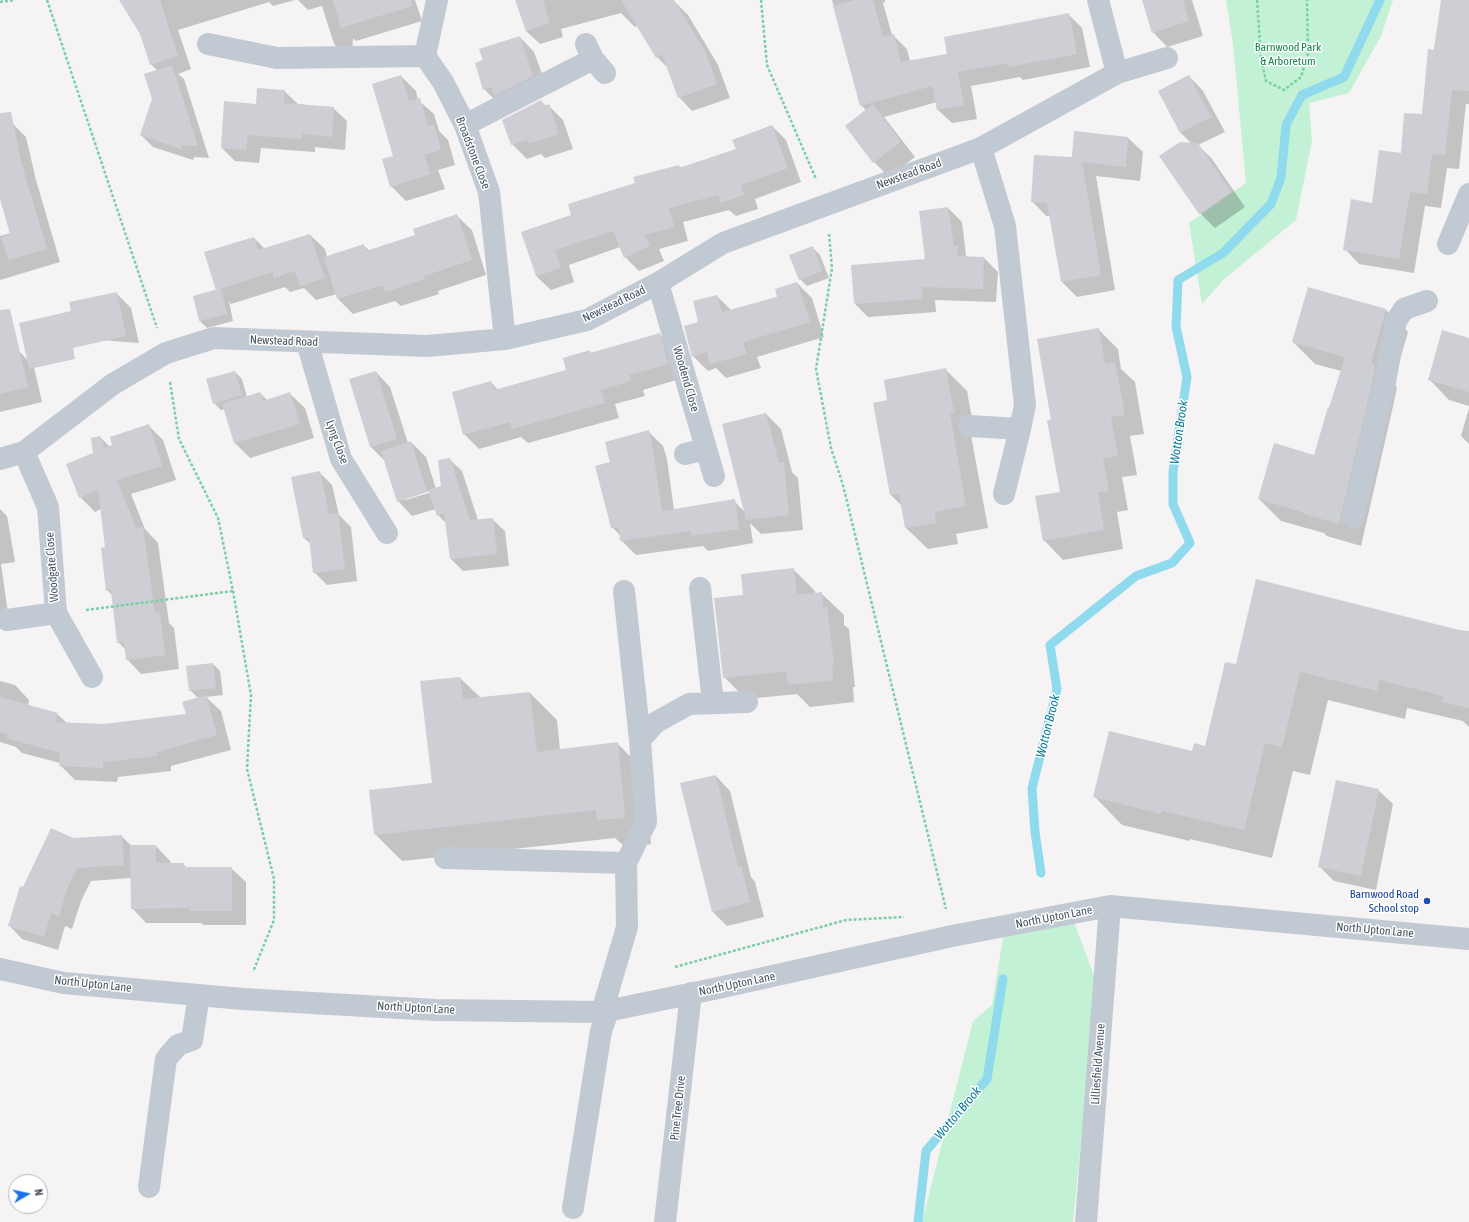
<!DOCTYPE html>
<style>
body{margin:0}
#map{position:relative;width:1469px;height:1222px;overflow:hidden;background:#f5f3f3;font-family:"Asap Condensed",sans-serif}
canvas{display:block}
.north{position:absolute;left:8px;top:1174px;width:40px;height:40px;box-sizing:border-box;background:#fff;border:1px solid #b7bbc0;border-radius:50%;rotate:81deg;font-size:11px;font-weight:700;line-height:16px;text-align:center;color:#4a5661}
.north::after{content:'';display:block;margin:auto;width:14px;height:18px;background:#1a73e8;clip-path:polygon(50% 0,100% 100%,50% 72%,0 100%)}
</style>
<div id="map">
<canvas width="1469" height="1222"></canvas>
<div class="north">N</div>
</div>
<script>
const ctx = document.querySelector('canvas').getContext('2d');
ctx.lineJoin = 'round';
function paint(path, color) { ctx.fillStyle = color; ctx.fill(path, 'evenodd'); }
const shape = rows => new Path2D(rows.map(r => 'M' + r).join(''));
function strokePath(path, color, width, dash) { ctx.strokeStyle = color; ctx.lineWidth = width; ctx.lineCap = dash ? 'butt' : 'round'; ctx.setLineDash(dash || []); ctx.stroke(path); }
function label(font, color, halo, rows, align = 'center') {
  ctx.font = font + ' "Asap Condensed",sans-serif'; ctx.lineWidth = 3; ctx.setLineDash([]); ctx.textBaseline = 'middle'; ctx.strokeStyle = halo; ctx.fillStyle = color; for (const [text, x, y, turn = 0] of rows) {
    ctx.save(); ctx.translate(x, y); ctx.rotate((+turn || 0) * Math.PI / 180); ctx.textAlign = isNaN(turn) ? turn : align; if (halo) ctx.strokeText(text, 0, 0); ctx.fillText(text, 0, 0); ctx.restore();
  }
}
paint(shape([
 [1226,0,1393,0,1381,36,1349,93,1309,103,1312,141,1296,220,1223,280,1202,304,1189,223,1246,183,1233,44],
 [1073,920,1097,983,1073,1222,922,1222,973,1021,992,1005,1004,932]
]), '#c3f1d5');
paint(shape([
 [120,0,295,0,273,6,269,2,178,30,191,69,178,74,184,79,209,158,194,157,193,160,153,147,141,135,153,99,158,71,151,64,141,34],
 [298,0,415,0,422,21,356,41,353,38,352,58,348,58,334,44,322,6,308,10],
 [516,0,658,0,674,1,688,15,718,65,730,98,692,111,679,97,669,69,657,57,637,26,635,27,621,13,561,29,563,37,540,44,526,31],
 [832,0,885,0,885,2,883,3,892,35,893,35,907,49,910,61,948,54,1068,14,1082,28,1090,67,1023,80,1020,77,971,86,977,119,952,123,938,110,937,102,884,117,915,157,889,177,874,162,846,126,867,111,861,105],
 [1143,0,1192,0,1203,36,1167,47,1153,32],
 [1442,0,1469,0,1469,104,1466,104,1459,169,1447,168,1441,208,1425,206,1414,273,1359,264,1345,249,1373,204,1423,115],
 [520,37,534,52,548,90,499,104,484,89,484,61],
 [401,76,416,91,418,100,434,114,439,131,448,140,455,165,438,170,445,189,406,201,391,186],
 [1189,76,1203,91,1225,132,1198,145,1212,159,1245,207,1215,228,1200,213,1161,157,1192,144,1180,132],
 [284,91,298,104,333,108,347,121,345,150,315,147,315,152,261,148,259,163,235,161,222,148,257,105],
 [541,101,546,106,548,105,563,120,573,149,545,158,541,154,527,159,512,144],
 [13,124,26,137,36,180,60,262,0,280,0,236,11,233,0,196,0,126],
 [772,126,786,140,801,182,755,199,758,209,736,216,729,210,683,222,688,241,659,249,664,261,639,271,625,257,620,247,569,265,574,282,551,290,536,276,572,216,636,184,678,166,681,168,737,150],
 [1075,132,1128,138,1143,152,1140,181,1096,176,1115,290,1077,297,1062,282,1051,216,1046,216,1032,201,1072,158],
 [948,208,962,222,966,256,968,258,984,258,998,272,996,302,935,300,936,312,868,317,855,304,926,260],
 [457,216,472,230,486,275,438,291,439,294,401,306,395,301,353,314,338,299,337,294,316,300,304,288,290,292,285,287,231,304,229,301,233,321,207,328,200,321,218,290,254,238,265,249,310,235,325,249,327,257,364,246,370,251,416,236],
 [812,247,820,255,829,278,807,286,800,279],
 [797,283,812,298,824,337,757,357,761,368,726,378,716,368,708,371,693,356,700,323,717,296,731,310,778,297],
 [1308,289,1386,310,1408,332,1393,384,1397,387,1394,402,1361,546,1327,536,1324,533,1281,521,1259,499,1314,456,1341,371,1315,364,1293,342],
 [116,293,131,308,139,343,89,339],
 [1098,329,1118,349,1121,369,1135,382,1144,434,1130,436,1137,475,1122,477,1128,510,1117,512,1123,549,1063,560,1044,540,1061,492,1052,421],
 [659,334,674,349,683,378,643,390,645,396,615,404,619,418,528,443,521,437,479,449,464,434,491,382,498,390,567,370,589,351,592,354],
 [1469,339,1469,406,1449,400,1429,379],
 [20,352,34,367,42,402,0,412,0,357],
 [945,369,967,391,975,435,971,435,988,528,956,534,958,544,928,549,906,528,902,506,891,495,889,401],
 [235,372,242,379,247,397,260,393,267,400,290,394,305,408,314,438,250,458,235,443,225,409,221,410,214,403],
 [376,372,390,387,408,443,411,442,426,457,436,489,442,487,449,459,462,471,478,520,492,519,505,531,509,566,463,571,451,559,447,524,438,515,436,509,412,516,398,501,385,461,371,447,350,380],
 [432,490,432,492,405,500,405,498],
 [1469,408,1469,444,1461,436],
 [766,414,781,429,792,472,798,478,803,530,761,534,750,523,753,543,708,551,703,546,636,555,621,540,621,536,612,527,611,463,649,432,663,446,667,459,674,510,734,501,744,511],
 [148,425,163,440,176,480,131,494,145,529,158,543,169,623,174,628,179,669,141,674,127,659,126,650,118,642,112,595,107,590,106,548,101,509,95,512,80,497,100,437,110,447],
 [319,472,332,485,339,515,351,527,357,581,327,585,314,572,311,544,304,538],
 [0,509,7,516,15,562,1,564,8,613,0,614],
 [793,569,815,591,815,594,822,594,844,615,844,625,849,629,855,687,853,687,854,702,810,707,797,694,746,699,724,677,744,596],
 [1469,634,1469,727,1463,721,1407,708,1405,719,1328,700,1310,775,1293,771,1272,858,1190,839,1190,841,1122,825,1094,796,1206,747,1236,666],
 [213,664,220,671,223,695,206,697,221,711,231,750,171,766,171,771,118,777,117,782,75,780,60,765,60,763,22,753,16,747,0,742,0,681,15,685,29,700,28,706,57,714,67,723,104,725,187,715,198,698,190,690],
 [460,678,481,698,530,693,557,720,560,750,617,743,644,770,651,844,625,847,615,838,402,861,375,834,433,784,421,682],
 [716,776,730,791,751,877,755,882,764,917,727,926,713,912],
 [1378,790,1393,804,1376,890,1334,881,1319,866],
 [121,836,132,846,156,846,170,861,171,864,183,864,187,868,231,868,246,882,246,925,204,925,201,923,146,923,132,908,131,878,91,881,81,901,72,929,65,926,58,950,22,939,9,925,23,888,73,839]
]), '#0003');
strokePath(shape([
 [1041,873,1035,832,1032,788,1057,689,1050,645,1136,576,1172,563,1190,543,1173,504,1173,472,1187,377,1176,327,1178,280,1223,253,1271,204,1281,178,1286,125,1302,95,1344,77,1380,0],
 [918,1222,926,1151,987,1079,1003,979]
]), '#90daee', 9);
paint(shape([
 [119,0,160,0,178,56,150,65,140,34],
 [333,0,411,0,412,6,341,28],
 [515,0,543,0,550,23,526,31],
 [621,0,674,0,705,51,717,84,678,98,662,54,656,58],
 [855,0,873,0,883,37,894,34,901,62,947,54,944,37,1069,13,1077,54,1009,67,1008,63,958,72,964,105,937,110,932,86,860,106,833,6],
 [1142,0,1183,0,1189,21,1152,33],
 [1441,0,1469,0,1469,91,1452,90,1445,155,1432,154,1427,194,1410,192,1399,259,1343,250,1351,199,1372,203,1379,150,1401,153,1404,113,1422,114,1428,49,1434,50],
 [520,36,533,76,494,96,491,87,483,90,475,63,483,60,479,49],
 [172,65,198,146,182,145,181,149,140,135,152,99,144,74],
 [401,75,409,101,420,98,428,126,434,124,441,150,424,155,431,174,390,187,382,159,393,156,372,84],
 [1189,75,1211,117,1180,133,1158,91],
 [257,88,285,90,284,103,334,107,332,137,302,134,302,139,248,135,246,150,221,148,224,101,256,104],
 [541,100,544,106,549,104,559,134,529,144,528,140,511,145,502,120],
 [873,104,901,142,873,163,845,126],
 [11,112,22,165,47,249,8,260,1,237,10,234,0,199,0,113],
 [772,125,788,168,741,185,744,195,721,203,718,195,669,208,674,227,645,235,650,246,624,258,613,231,555,250,561,268,536,276,521,232,571,215,568,204,635,183,633,177,679,165,679,168,736,149,732,140],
 [1074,131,1128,137,1126,167,1082,162,1101,275,1061,282,1047,203,1031,202,1034,155,1072,157],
 [1180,142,1198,143,1231,192,1199,214,1159,156],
 [948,207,954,246,958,246,957,256,984,257,983,289,922,287,923,299,854,304,851,265,925,259,919,211],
 [457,214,472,260,424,276,425,279,385,292,383,285,337,299,324,257,364,244,366,251,415,235,413,229],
 [310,234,325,278,300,286,295,271,274,278,273,272,216,290,204,252,254,237,258,250],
 [813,246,822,271,799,280,789,255],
 [797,282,810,322,743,342,747,354,710,364,707,352,692,357,684,326,698,322,693,301,717,295,722,312,777,297,775,289],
 [1308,287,1386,309,1371,363,1375,364,1373,379,1339,524,1304,514,1305,513,1258,499,1274,443,1314,455,1328,407,1329,408,1345,357,1292,342],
 [221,288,227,314,199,321,193,296],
 [117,292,126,336,73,348,75,359,29,369,19,323,71,311,69,302],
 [10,309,28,387,0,394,0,310],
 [1099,328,1105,364,1115,362,1125,415,1111,417,1118,456,1103,458,1109,491,1098,493,1104,530,1043,541,1035,496,1060,492,1047,420,1051,420,1037,339],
 [1442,330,1469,338,1469,392,1428,380],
 [660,333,668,364,629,375,631,381,601,390,605,403,512,429,510,422,463,435,452,392,491,381,494,390,566,370,563,358,590,350,590,353],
 [946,368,954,413,950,414,966,506,935,512,936,523,905,528,899,494,890,495,873,403,887,400,884,380],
 [235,371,242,395,213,404,206,379],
 [376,371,397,439,370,447,349,379],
 [260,392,263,401,290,392,300,424,234,443,222,404],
 [766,413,779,463,784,462,789,515,746,520,722,424],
 [149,424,162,466,117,480,136,528,143,527,155,613,160,612,165,655,126,660,124,642,117,643,111,590,106,591,101,548,105,547,98,490,79,498,66,464,93,453,91,438,100,436,105,448,112,445,110,437],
 [649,430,652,444,662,511,735,499,739,529,692,536,691,531,620,541,619,527,611,528,595,466,610,462,605,442],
 [411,441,427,492,397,502,381,451],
 [450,458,470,520,493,518,497,554,450,559,444,513,437,516,428,490,441,486,438,460],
 [320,471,329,514,338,513,345,569,313,573,309,538,303,538,291,477],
 [794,568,797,595,822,592,823,607,827,606,834,665,832,665,833,680,788,685,786,671,723,678,714,598,743,595,741,574],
 [1256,579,1459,630,1469,631,1469,708,1442,702,1444,696,1379,680,1377,691,1300,672,1282,747,1265,743,1244,830,1162,811,1161,814,1093,797,1109,731,1192,751,1194,743,1205,746,1225,662,1236,664],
 [213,663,216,688,189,691,186,666],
 [460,677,463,699,530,692,537,752,618,742,625,818,597,820,596,810,374,835,369,790,432,783,420,681],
 [206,695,217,735,157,752,157,756,103,762,103,768,59,766,60,753,6,738,8,734,0,732,0,697,58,713,55,722,104,724,186,714,182,702],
 [716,775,738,867,741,866,750,902,712,912,680,783],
 [1336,780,1379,789,1361,876,1318,867],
 [51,828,73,838,122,835,124,865,77,868,68,887,59,916,51,914,44,937,8,926,20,886,23,887],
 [130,845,156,845,156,863,184,863,184,867,232,867,232,911,189,911,189,908,131,909]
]), '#cdcfd5');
strokePath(shape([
 [47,0,157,328],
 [761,0,767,65,816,179],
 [1257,0,1261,59,1266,81,1284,90,1301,77,1308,54,1307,0],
 [0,2,15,0],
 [829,234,832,268,816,369,831,448,843,485,946,909],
 [170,382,179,439,218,518,233,591,251,695,247,769,274,879,274,920,253,972],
 [86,610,233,591],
 [675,967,846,920,904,917]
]), '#7ad0a6', 2.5, [3, 2]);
strokePath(shape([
 [437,0,425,56,443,82,465,125,489,192,505,339],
 [208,44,277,58,425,56],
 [586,44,593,59,605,73],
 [1117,73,1167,58],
 [465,125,593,59],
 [981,148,1005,226,1025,405,1020,429,1004,494],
 [1448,244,1469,194],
 [658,283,714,476],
 [307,342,341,459,387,533],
 [969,426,1020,429],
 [24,452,48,507,56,613,92,677],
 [685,454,706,449],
 [0,459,24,452,113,384,166,353,214,338,427,346,505,339,587,320,658,283,723,243,981,148,1117,73,1098,0],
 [1353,517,1385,382,1396,321,1404,309,1427,301],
 [700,588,713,703],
 [624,591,640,740],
 [7,620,56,613],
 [445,858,626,863],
 [0,969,64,983,243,999,435,1010,602,1012,723,987,952,936,1110,906,1469,939],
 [602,1012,627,927,626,863,646,822,640,740,655,723,689,704,747,702],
 [149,1187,166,1059,178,1045,192,1040,199,995],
 [573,1208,601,1031,608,1011],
 [665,1222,691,993],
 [1086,1222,1110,906]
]), '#c1cad2', 22);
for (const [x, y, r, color] of [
 [1427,901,4,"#1a4fb4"]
]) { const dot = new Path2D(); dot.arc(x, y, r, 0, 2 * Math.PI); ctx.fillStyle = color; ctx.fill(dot); strokePath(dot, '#fff', 1.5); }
label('12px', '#17864f', '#fff', [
 ["Barnwood Park",1288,47],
 ["& Arboretum",1288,61]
]);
label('12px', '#4a5661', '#fff', [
 ["Broadstone Close",473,153,69],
 ["Newstead Road",909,174,-20],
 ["Newstead Road",614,304,-26],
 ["Newstead Road",284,341,2],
 ["Woodend Close",686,379,74],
 ["Lyng Close",337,442,70],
 ["Woodgate Close",52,567,-94],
 ["North Upton Lane",1054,917,-11],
 ["North Upton Lane",1375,930,5],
 ["North Upton Lane",93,984,6],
 ["North Upton Lane",737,984,-12],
 ["North Upton Lane",416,1008,3],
 ["Lilliesfield Avenue",1098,1064,-86],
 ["Pine Tree Drive",678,1108,-84]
]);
label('12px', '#164399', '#fff', [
 ["Barnwood Road",1419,894],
 ["School stop",1419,908]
], 'right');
label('italic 13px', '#0c7c9b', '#fff', [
 ["Wotton Brook",1179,432,-82],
 ["Wotton Brook",1048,726,-76],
 ["Wotton Brook",958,1113,-50]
]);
</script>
